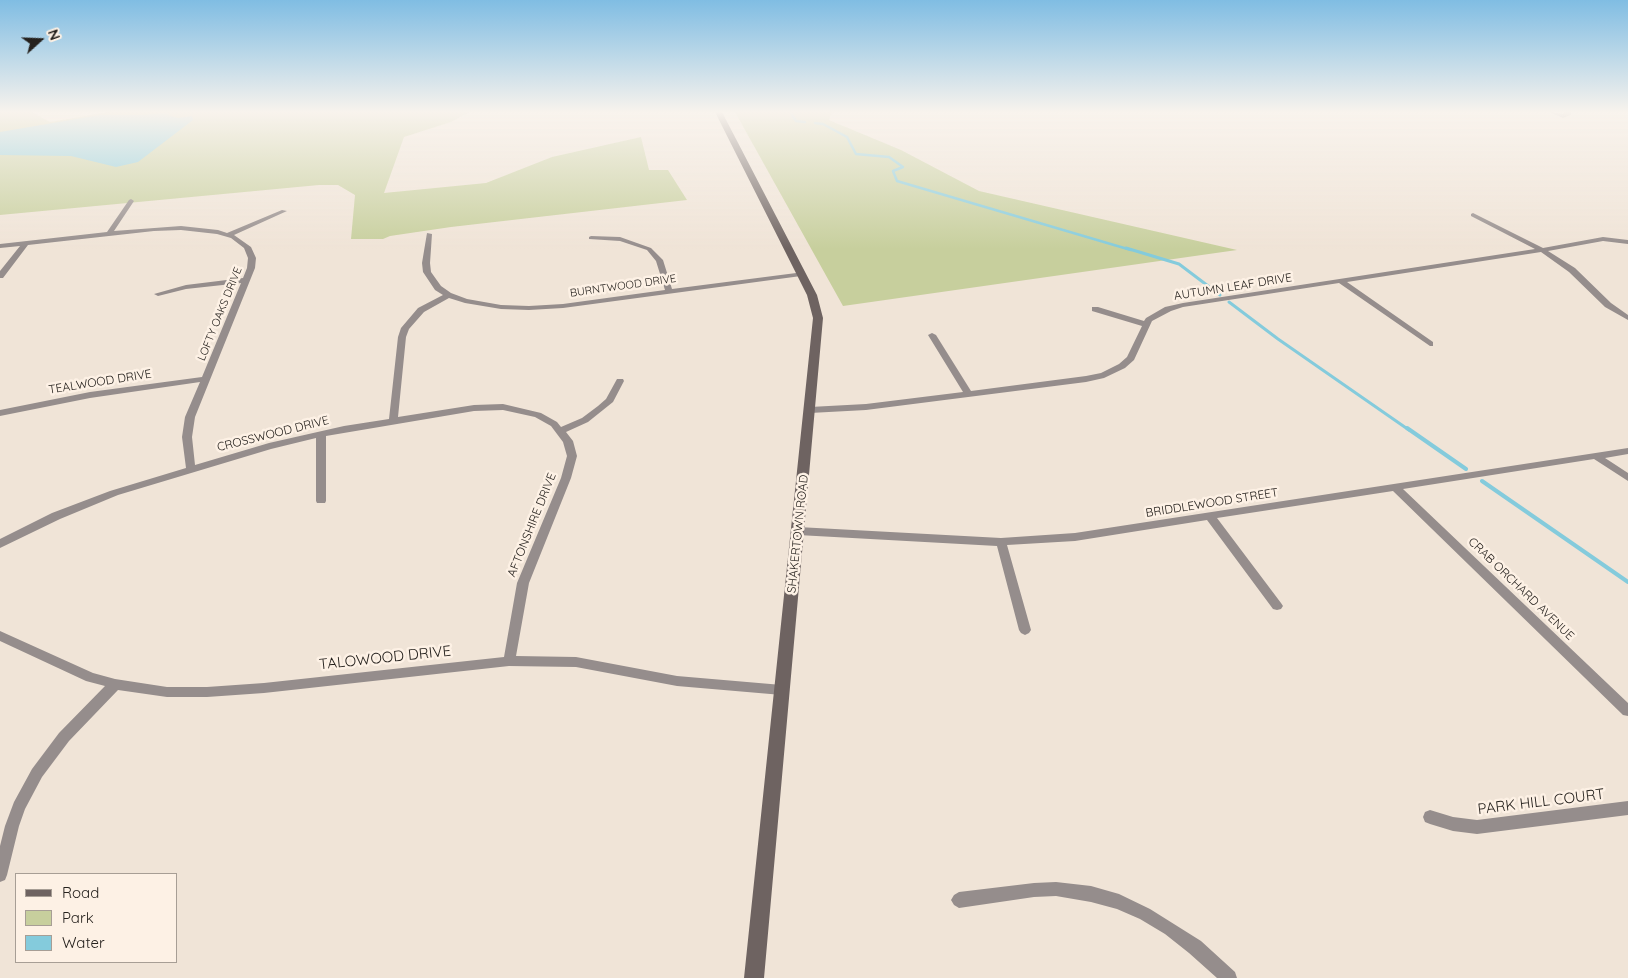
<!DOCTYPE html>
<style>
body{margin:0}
#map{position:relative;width:1628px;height:978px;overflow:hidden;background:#f0e4d7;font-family:Quicksand,sans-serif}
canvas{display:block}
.legend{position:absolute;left:15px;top:873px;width:162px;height:90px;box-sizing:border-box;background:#fdf1e5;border:1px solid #a79e95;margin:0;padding:6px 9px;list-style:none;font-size:15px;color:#25211d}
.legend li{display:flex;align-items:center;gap:10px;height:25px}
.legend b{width:25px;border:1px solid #a79e95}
.north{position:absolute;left:15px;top:15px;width:50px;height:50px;-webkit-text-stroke:4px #fdf1e5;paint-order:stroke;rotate:70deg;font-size:14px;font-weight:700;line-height:20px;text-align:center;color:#25211d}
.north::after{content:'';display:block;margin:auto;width:18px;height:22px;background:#25211d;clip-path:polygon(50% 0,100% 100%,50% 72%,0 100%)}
</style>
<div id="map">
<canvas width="1628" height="978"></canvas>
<ul class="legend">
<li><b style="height:6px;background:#6e6361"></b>Road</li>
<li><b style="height:14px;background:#c7cf9d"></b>Park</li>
<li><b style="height:14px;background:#84cbdc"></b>Water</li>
</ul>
<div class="north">N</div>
</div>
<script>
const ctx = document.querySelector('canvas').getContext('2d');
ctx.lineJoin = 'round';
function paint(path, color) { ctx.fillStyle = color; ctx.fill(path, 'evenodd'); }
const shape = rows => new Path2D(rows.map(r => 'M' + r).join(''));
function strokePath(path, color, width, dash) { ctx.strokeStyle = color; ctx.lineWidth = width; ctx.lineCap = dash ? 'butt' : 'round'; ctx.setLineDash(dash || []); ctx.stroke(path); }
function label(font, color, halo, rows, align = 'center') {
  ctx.font = font + ' Quicksand,sans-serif'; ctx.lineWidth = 5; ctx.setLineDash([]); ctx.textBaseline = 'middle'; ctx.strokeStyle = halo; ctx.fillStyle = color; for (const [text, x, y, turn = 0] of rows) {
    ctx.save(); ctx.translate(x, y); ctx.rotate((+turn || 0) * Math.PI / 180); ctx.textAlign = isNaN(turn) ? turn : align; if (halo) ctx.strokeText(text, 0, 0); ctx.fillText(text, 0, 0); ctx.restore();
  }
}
paint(shape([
 [0,112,32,112,50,122,108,112,470,112,451,122,404,137,384,193,486,183,552,157,641,137,649,170,668,170,687,200,451,227,390,236,383,239,351,239,355,195,338,185,319,185,0,215],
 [735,112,832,112,829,120,901,150,979,191,1237,250,843,306]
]), '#c7cf9d');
paint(shape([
 [171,112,168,115,178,118,192,116,193,120,138,162,116,167,71,156,0,155,0,132,100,115,144,115]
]), '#84cbdc');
strokePath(shape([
 [790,112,796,121,805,122],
 [815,123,823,124,847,137,856,154,889,157,903,167,893,171,897,181,1131,250]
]), '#84cbdc', 2.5);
strokePath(shape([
 [1126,248,1179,264,1220,295],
 [1229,302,1278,339,1409,430]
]), '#84cbdc', 3);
strokePath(shape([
 [1407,428,1466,469],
 [1482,481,1628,582]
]), '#84cbdc', 4);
paint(shape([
 [1550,112,1563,114,1565,112,1571,112,1571,115,1563,118,1550,112],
 [131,199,134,201,114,231,181,226,218,230,227,233,282,210,287,211,234,235,251,247,256,258,255,268,195,417,192,437,195,465,269,443,344,426,389,419,398,337,401,328,418,308,443,295,435,290,423,272,422,263,427,233,432,234,430,263,431,272,441,286,451,293,467,299,501,305,529,306,563,304,665,290,656,261,647,250,620,241,589,239,589,237,591,236,620,237,651,248,663,260,672,289,804,272,804,276,801,276,563,308,529,310,501,309,465,303,449,298,424,312,409,329,406,337,398,417,474,405,503,404,541,413,557,422,561,427,582,418,598,406,606,399,617,379,623,379,624,381,613,402,588,422,566,432,573,441,577,456,571,478,529,583,516,656,576,657,677,676,782,685,786,686,788,690,786,694,782,695,677,686,576,667,509,666,264,693,207,697,167,697,118,690,69,741,42,777,25,809,19,826,7,875,5,880,0,882,0,846,5,826,14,802,32,769,59,733,105,686,86,681,0,641,0,631,93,673,115,679,167,687,207,687,264,683,504,657,517,583,561,478,567,456,563,442,551,426,535,417,503,410,474,411,326,436,326,501,325,503,317,503,316,501,316,438,271,449,118,495,60,519,0,548,0,539,52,513,110,491,186,468,182,437,185,417,200,382,90,398,0,416,0,410,90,392,202,377,241,283,186,289,158,296,154,294,186,285,243,278,247,268,248,258,244,248,231,238,217,234,181,230,154,231,28,245,3,278,0,278,0,271,20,246,0,248,0,244,107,232,129,200,131,199],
 [1473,213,1543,248,1603,237,1628,240,1628,244,1603,241,1548,251,1575,268,1611,303,1628,315,1628,320,1605,307,1569,272,1541,252,1347,282,1433,342,1433,346,1430,346,1339,283,1183,307,1171,311,1152,321,1134,360,1125,368,1104,378,1086,382,866,410,810,413,805,410,810,407,866,404,963,392,928,335,932,333,936,335,971,391,1086,376,1101,373,1119,364,1127,357,1142,326,1092,311,1092,307,1098,307,1144,321,1146,318,1165,307,1183,303,1535,249,1471,216,1471,214,1473,213],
 [1628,448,1628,454,1605,458,1628,473,1628,481,1594,459,1403,489,1628,703,1628,716,1623,715,1393,491,1217,518,1281,603,1283,606,1281,609,1277,610,1273,609,1207,520,1075,541,1007,545,1031,630,1029,633,1025,635,1021,633,1019,630,997,546,798,535,794,534,793,531,794,528,798,527,1001,538,1075,533,1628,448],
 [1628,801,1628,815,1477,834,1453,831,1430,824,1425,822,1423,817,1425,812,1430,810,1453,817,1477,820,1628,801],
 [1056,882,1091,886,1119,894,1150,909,1201,941,1235,972,1237,978,1217,978,1189,953,1165,934,1140,919,1117,909,1091,902,1056,896,1034,897,959,908,954,905,951,900,954,895,959,892,1034,883,1056,882]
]), '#958d8c');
paint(shape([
 [715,112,722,112,817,295,823,318,764,978,744,978,813,318,807,295,715,112]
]), '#6e6361');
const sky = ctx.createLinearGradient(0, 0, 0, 249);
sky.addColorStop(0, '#80bde3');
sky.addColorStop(0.45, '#f8f3ed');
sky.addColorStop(1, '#f8f3ed00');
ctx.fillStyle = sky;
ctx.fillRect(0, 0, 1628, 249);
label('11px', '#25211d', '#fdf1e5', [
 ["BURNTWOOD DRIVE",623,286,-8],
 ["LOFTY OAKS DRIVE",220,314,-68]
]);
label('12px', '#25211d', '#fdf1e5', [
 ["AUTUMN LEAF DRIVE",1233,287,-9],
 ["TEALWOOD DRIVE",100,382,-9],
 ["CROSSWOOD DRIVE",273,434,-14],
 ["BRIDDLEWOOD STREET",1212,503,-9],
 ["AFTONSHIRE DRIVE",532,525,-68],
 ["SHAKERTOWN ROAD",798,534,-84],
 ["CRAB ORCHARD AVENUE",1521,589,44]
]);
label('15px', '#25211d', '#fdf1e5', [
 ["TALOWOOD DRIVE",385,658,-6],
 ["PARK HILL COURT",1541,802,-7]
]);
</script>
